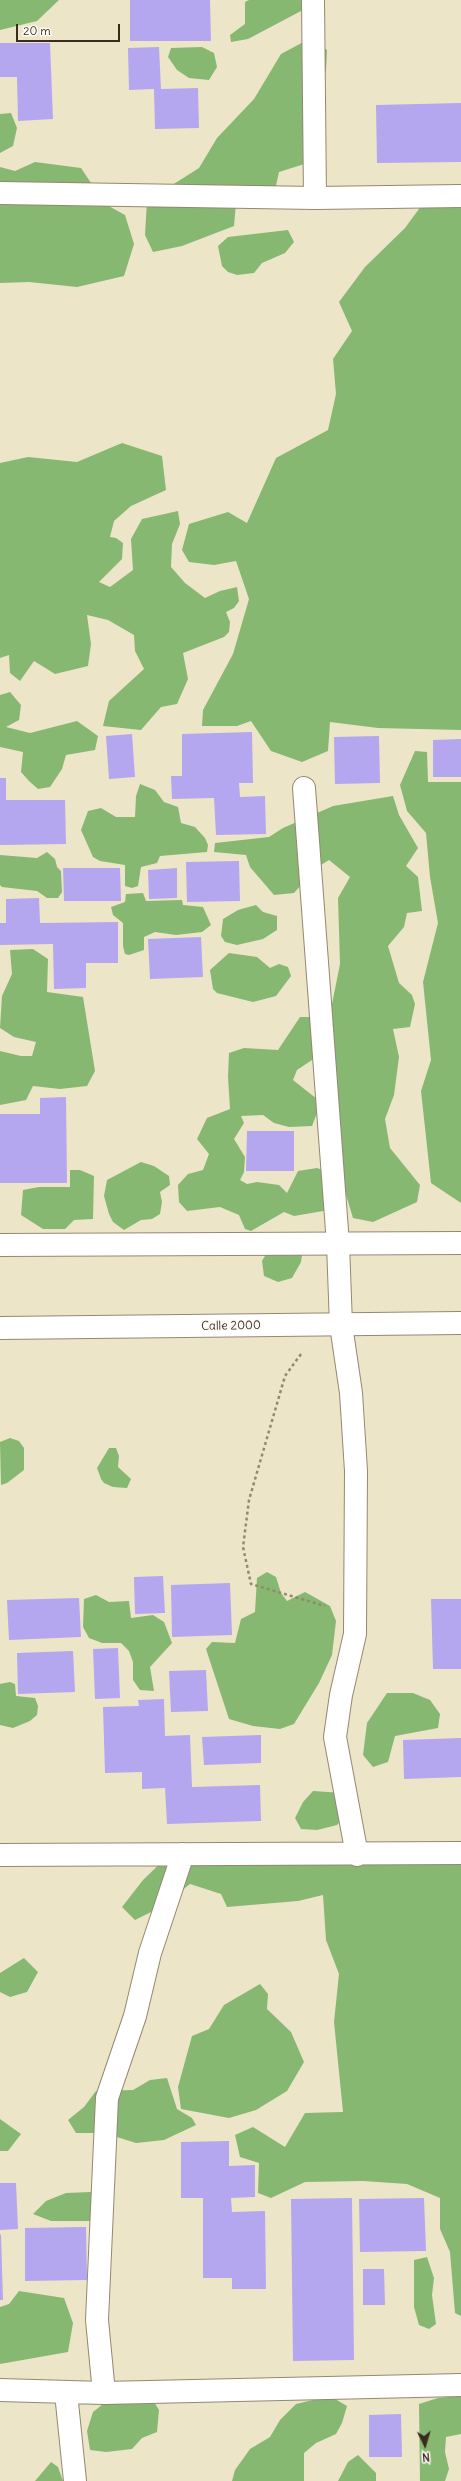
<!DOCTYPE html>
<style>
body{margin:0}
#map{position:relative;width:461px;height:2481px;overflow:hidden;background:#ede5c7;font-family:Delius,sans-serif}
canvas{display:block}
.north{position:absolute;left:405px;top:2425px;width:40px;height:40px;-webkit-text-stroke:3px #fdfcf7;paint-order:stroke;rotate:175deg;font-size:11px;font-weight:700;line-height:16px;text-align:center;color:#3b2a1e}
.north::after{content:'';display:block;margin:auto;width:14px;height:18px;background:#3b2a1e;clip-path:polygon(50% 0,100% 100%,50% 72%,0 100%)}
.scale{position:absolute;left:16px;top:24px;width:104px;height:18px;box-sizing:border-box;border:2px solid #3b2a1e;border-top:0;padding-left:5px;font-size:12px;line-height:14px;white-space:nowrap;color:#3b2a1e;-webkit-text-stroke:3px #fdfcf7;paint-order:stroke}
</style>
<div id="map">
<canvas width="461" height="2481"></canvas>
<div class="north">N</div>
<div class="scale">20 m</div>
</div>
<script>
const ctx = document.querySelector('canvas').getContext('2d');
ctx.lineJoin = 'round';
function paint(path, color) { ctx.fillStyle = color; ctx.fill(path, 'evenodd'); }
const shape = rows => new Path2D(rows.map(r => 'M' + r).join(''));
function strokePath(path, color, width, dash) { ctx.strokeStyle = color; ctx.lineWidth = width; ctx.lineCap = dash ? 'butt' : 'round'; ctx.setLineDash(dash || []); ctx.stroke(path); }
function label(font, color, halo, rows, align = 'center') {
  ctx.font = font + ' Delius,sans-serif'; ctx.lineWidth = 4; ctx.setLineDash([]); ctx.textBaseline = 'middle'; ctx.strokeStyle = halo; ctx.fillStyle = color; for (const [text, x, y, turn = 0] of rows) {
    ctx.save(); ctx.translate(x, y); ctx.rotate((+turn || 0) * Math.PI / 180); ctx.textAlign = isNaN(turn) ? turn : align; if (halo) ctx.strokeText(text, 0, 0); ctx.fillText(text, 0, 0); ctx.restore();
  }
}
paint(shape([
 [0,0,59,0,37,21,0,30],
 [249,0,306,0,301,11,248,39,231,42,230,35,245,24,245,2],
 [309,39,327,50,326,70,322,81,317,160,279,172,271,208,236,203,234,226,182,246,153,252,145,235,147,201,199,168,217,138,254,99,281,54],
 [202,47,214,53,217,67,209,80,189,78,177,70,168,57,171,48],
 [11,113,17,128,13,146,0,153,0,114],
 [35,162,81,168,105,204,125,215,134,244,124,276,77,287,29,282,0,283,0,167,15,171],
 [461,189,461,730,378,728,330,722,328,751,302,762,271,751,251,721,237,726,202,726,203,710,233,654,249,599,236,561,214,565,189,562,182,550,189,524,228,512,247,523,276,458,328,430,336,394,333,359,352,331,339,302,365,267,405,228,427,198],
 [288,230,294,242,285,253,262,263,254,273,237,275,228,272,222,266,218,246,228,237],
 [122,443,162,456,166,490,131,506,114,521,110,537,116,538,123,543,122,559,99,582,110,587,133,570,131,539,142,519,178,511,180,524,172,544,171,567,185,583,205,598,220,591,237,587,239,601,234,608,226,612,230,622,229,632,224,637,183,653,188,679,177,704,161,707,141,730,103,726,109,701,144,669,135,651,134,635,108,620,87,615,91,644,88,666,55,674,34,661,20,681,10,673,9,655,0,658,0,463,28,457,77,462],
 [10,692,21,705,19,720,6,727,30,733,77,721,98,736,95,750,66,755,62,769,50,787,38,789,29,781,21,772,23,752,0,747,0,695],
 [415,751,427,752,428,782,461,782,461,1203,431,1183,421,1091,431,1060,423,982,438,923,430,877,426,833,407,811,400,785],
 [140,784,155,790,164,802,178,807,181,823,195,827,205,838,208,845,207,852,160,856,157,863,141,867,138,886,132,888,125,886,125,865,100,861,93,857,81,830,88,811,101,808,116,817,135,817,136,796],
 [393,796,399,815,418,848,406,866,418,877,422,911,407,913,404,927,388,946,399,983,412,995,415,1004,410,1027,393,1029,399,1057,394,1095,385,1119,390,1148,420,1185,417,1202,373,1222,353,1218,341,1178,327,1029,340,964,338,898,350,877,329,860,308,873,302,884,294,893,274,895,250,867,246,855,214,852,215,843,269,837,283,828,333,806],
 [47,852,55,859,57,867,61,871,62,892,58,898,47,898,37,891,2,887,0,885,0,855,37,858],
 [143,893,146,901,182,900,183,905,203,907,211,925,202,932,176,935,155,932,144,937,144,950,129,955,125,954,123,946,123,923,113,915,111,907,125,902,126,894],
 [256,905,263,912,277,916,277,930,263,939,237,945,225,942,221,936,223,919,238,910],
 [33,949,48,959,47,992,83,997,95,1071,87,1086,60,1089,33,1086,26,1100,0,1105,0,1051,21,1056,32,1056,36,1042,14,1037,0,1028,2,996,12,974,10,950],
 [229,953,257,957,270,968,279,964,288,967,291,976,276,996,253,1002,217,993,213,989,210,970],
 [300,1017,317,1017,324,1052,297,1070,293,1080,317,1099,317,1113,312,1126,289,1127,274,1123,263,1115,241,1116,244,1123,234,1139,245,1157,244,1172,240,1180,247,1184,257,1182,279,1185,287,1193,298,1171,317,1168,335,1174,329,1210,294,1216,284,1212,251,1231,245,1229,239,1215,220,1207,187,1211,179,1202,178,1185,188,1174,203,1170,209,1154,197,1139,207,1118,230,1109,228,1077,229,1053,244,1048,278,1050],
 [141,1162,154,1166,169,1176,170,1185,160,1192,162,1202,160,1214,152,1219,141,1220,124,1230,113,1222,109,1214,104,1196,107,1180],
 [70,1170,80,1170,94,1176,93,1219,74,1220,65,1229,43,1229,21,1215,23,1190,39,1187,70,1187],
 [273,1242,304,1242,301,1262,292,1278,278,1282,264,1276,262,1261],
 [10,1438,19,1441,24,1448,24,1470,7,1483,1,1485,0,1442],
 [109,1448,116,1448,119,1456,118,1467,131,1479,127,1488,113,1487,104,1483,101,1479,97,1468],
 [267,1572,276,1577,281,1593,287,1601,305,1592,330,1606,336,1621,332,1655,319,1683,294,1724,280,1729,253,1726,229,1719,206,1649,212,1642,235,1643,241,1619,255,1612,257,1578],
 [96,1595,109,1602,129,1601,131,1618,153,1615,164,1622,172,1643,150,1667,154,1691,140,1690,133,1680,133,1662,129,1651,121,1643,102,1643,89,1638,83,1627,84,1599],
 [10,1682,15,1684,16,1696,35,1698,38,1706,37,1715,30,1721,13,1728,0,1725,0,1684],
 [387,1693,413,1693,430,1700,440,1714,438,1728,395,1736,388,1762,373,1767,363,1755,367,1723],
 [313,1791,344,1793,348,1812,337,1825,317,1830,301,1829,295,1818,303,1802],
 [170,1854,461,1854,461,2316,455,2313,450,2252,440,2229,440,2198,407,2184,363,2181,305,2182,271,2198,258,2193,259,2163,240,2157,235,2135,253,2127,285,2147,305,2113,343,2112,334,2022,339,1974,326,1940,323,1895,298,1901,227,1907,221,1894,190,1884,161,1907,135,1920,122,1907,143,1880],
 [24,1958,38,1972,27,1992,10,1997,0,1992,0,1973],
 [260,1984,268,1994,267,2009,291,2032,304,2062,287,2091,256,2110,229,2118,181,2109,178,2087,192,2036,209,2029,224,2005],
 [167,2078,177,2109,192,2118,196,2125,164,2140,136,2143,104,2133,76,2133,68,2120,84,2107,96,2091,133,2090,150,2080],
 [0,2119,21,2134,8,2151,0,2151],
 [91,2192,105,2199,104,2213,90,2221,51,2221,33,2214,46,2201,66,2193],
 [427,2257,434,2278,432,2295,436,2324,429,2329,419,2325,414,2307,414,2260],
 [19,2291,64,2298,73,2323,68,2352,0,2364,0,2307,9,2304],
 [461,2383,461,2434,446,2437,445,2452,449,2469,445,2481,420,2481,419,2404,438,2398,459,2396],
 [148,2392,159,2410,157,2432,142,2438,132,2449,106,2452,90,2450,87,2431,93,2412,108,2400],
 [330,2396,347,2406,342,2423,336,2434,316,2443,304,2453,304,2481,232,2481,235,2470,250,2449,270,2437,280,2420,296,2404],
 [358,2455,376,2473,376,2481,338,2481,348,2462],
 [51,2462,58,2467,63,2481,35,2481]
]), '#86b872');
paint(shape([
 [130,0,210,0,211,41,130,41],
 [0,43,50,43,53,119,18,121,17,77,0,77],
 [159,47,161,89,198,88,199,128,155,129,154,89,129,90,128,48],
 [461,103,461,162,377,163,376,105],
 [252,732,253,783,239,783,240,797,265,796,266,834,216,835,214,798,172,799,171,776,182,776,182,734],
 [132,734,135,777,109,779,106,736],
 [379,736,380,783,335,784,334,737],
 [461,739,461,777,433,777,433,740],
 [0,778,6,778,6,800,65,800,66,844,0,845],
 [239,861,240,901,187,902,186,862],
 [63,868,120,868,121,901,64,901],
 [177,868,177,898,149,899,148,870],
 [39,898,40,923,118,922,118,963,86,963,86,988,54,989,53,944,0,945,0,923,6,923,6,899],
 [201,937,203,977,150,979,148,939],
 [66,1097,67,1183,0,1183,0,1114,40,1114,40,1098],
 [247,1131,294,1131,294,1171,246,1171],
 [163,1576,165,1613,135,1614,134,1577],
 [230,1583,232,1635,172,1637,171,1585],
 [79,1598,81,1637,9,1640,7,1600],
 [431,1599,461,1599,461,1669,433,1669],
 [118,1648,120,1698,95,1699,93,1649],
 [73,1651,75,1692,18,1694,17,1653],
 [206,1670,208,1711,171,1712,169,1671],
 [164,1699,165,1736,190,1735,192,1787,260,1785,261,1821,167,1824,165,1788,142,1789,142,1772,105,1773,103,1707,139,1706,138,1700],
 [261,1735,261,1763,204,1765,202,1737],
 [461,1738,461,1777,404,1779,403,1740],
 [229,2141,229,2166,255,2165,255,2197,231,2198,232,2212,265,2211,266,2289,232,2289,232,2278,203,2278,203,2198,181,2198,181,2142],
 [0,2183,16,2183,18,2229,0,2230],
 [352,2198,354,2360,293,2361,291,2199],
 [424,2198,426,2251,360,2252,359,2199],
 [86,2227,87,2280,25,2281,25,2228],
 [1,2234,3,2300,0,2300,0,2235],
 [363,2269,384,2269,385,2305,363,2305],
 [401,2414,402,2457,369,2457,369,2415]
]), '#b5a6f0');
const minor = shape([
 [313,0,315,198],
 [0,193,315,198,461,196],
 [304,788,338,1244,341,1325,351,1393,356,1471,355,1634,341,1695,335,1737,357,1855],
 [0,1855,461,1853],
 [0,2390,104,2393,461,2385],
 [66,2393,75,2481],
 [104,2393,97,2320,107,2098,135,2016,150,1953,183,1854]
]);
const tertiary = shape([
 [0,1245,461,1243],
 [0,1328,461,1323]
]);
strokePath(minor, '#948872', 24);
strokePath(tertiary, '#948872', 24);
strokePath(shape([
 [301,1354,285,1376,249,1500,243,1547,251,1584,325,1606]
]), '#948872', 2.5, [3, 3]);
strokePath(minor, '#fff', 22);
strokePath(tertiary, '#fff', 22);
label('12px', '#3b2a1e', '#fdfcf7', [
 ["Calle 2000",231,1326,-1]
]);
</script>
